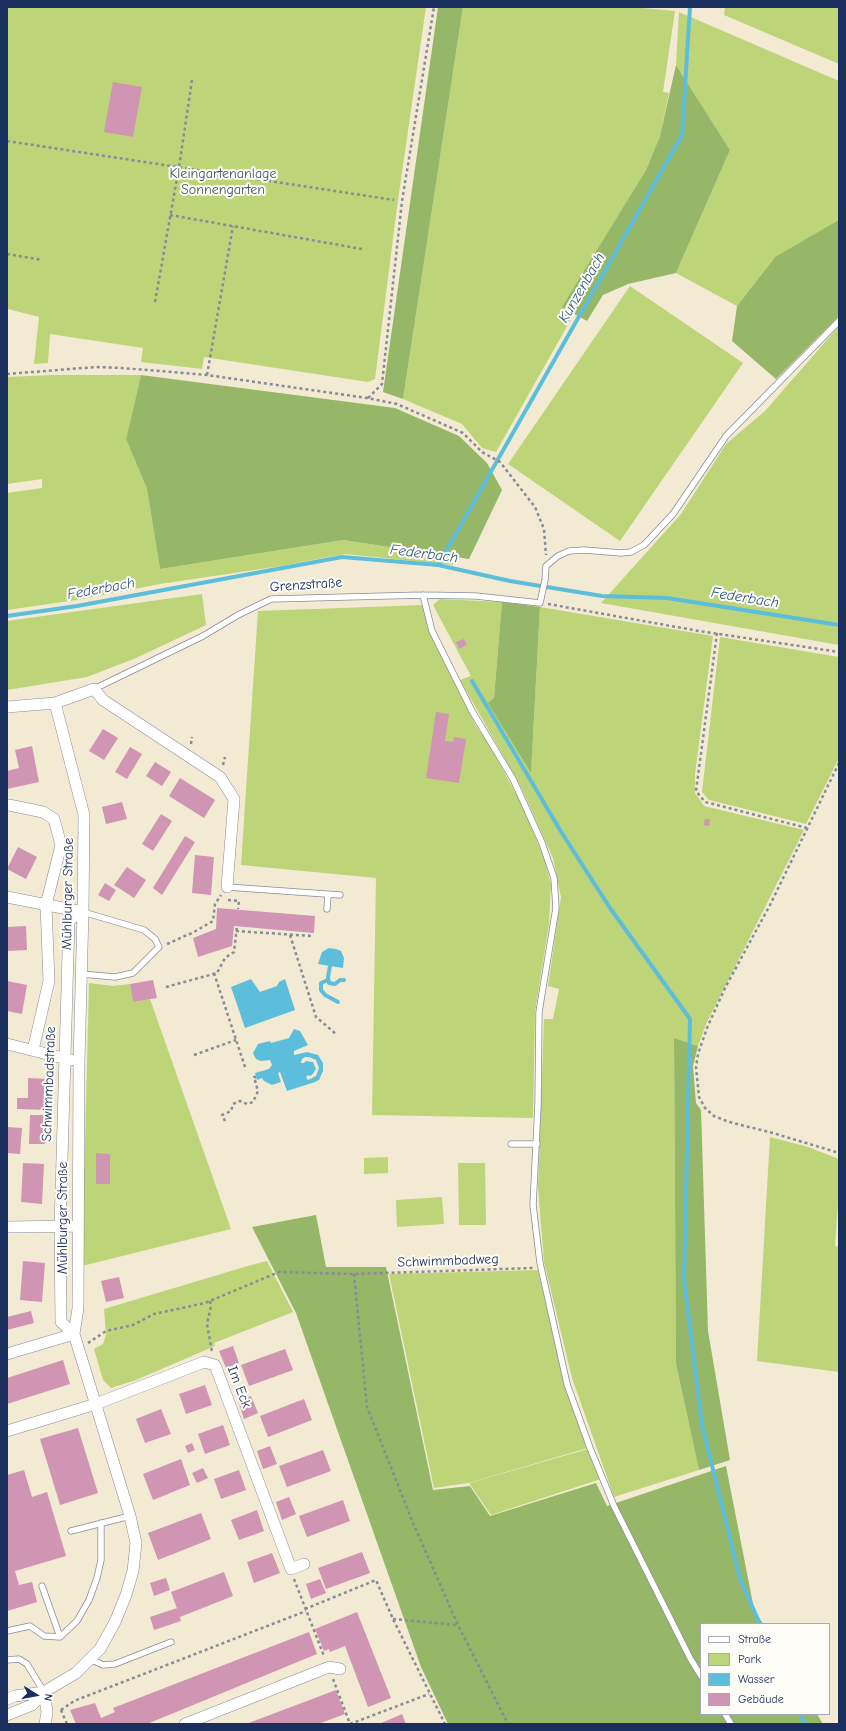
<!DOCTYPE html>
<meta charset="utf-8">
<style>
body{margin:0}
#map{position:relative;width:846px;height:1731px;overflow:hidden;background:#f3ead4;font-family:"Comic Neue",sans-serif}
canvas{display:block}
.frame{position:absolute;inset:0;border:8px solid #1b2f5e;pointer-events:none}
.legend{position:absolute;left:700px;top:1623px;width:130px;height:92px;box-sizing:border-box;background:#fdfcf7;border:1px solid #a3aaba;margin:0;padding:5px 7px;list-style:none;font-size:12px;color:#1b2f5e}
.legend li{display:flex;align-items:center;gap:8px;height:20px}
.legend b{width:20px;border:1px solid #a3aaba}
.north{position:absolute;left:16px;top:1675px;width:40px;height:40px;-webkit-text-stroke:3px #fdfcf7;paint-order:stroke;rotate:101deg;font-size:11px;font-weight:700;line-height:16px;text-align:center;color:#1b2f5e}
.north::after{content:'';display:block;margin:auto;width:14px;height:18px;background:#1b2f5e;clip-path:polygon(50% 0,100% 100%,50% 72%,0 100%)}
</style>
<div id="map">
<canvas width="846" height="1731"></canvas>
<div class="frame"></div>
<ul class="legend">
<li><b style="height:5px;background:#fff"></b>Straße</li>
<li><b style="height:11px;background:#bed478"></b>Park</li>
<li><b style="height:11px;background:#5dbedb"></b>Wasser</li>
<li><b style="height:11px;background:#cf95b2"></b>Gebäude</li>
</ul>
<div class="north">N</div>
</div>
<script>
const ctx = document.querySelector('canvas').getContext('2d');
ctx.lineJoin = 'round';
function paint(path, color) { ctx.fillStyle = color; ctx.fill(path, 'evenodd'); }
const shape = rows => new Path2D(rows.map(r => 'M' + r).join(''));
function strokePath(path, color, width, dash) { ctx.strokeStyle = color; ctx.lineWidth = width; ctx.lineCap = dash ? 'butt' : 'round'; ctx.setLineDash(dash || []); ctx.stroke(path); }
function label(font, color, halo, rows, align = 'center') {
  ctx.font = font + ' "Comic Neue",sans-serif'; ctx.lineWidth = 4; ctx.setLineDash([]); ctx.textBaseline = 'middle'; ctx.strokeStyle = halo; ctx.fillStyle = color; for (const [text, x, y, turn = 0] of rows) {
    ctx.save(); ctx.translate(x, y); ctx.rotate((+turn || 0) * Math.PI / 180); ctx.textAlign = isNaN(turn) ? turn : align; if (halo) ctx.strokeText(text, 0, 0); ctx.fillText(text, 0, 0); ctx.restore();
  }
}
paint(shape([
 [7,7,426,7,398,200,375,379,368,382,204,357,202,369,141,362,143,348,50,334,48,363,34,364,39,317,8,309,7,311],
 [463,7,631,7,675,11,663,92,669,93,660,136,646,170,563,307,574,314,496,452,482,448,462,424,403,399],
 [725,7,839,7,839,64,724,15],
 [679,12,839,81,839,221,774,258,737,306,676,273,730,150,676,65],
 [630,286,743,363,620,541,508,464],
 [839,326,839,645,601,603,681,514,726,444,765,411],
 [53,375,141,375,126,439,147,489,160,569,343,540,456,557,453,565,345,554,281,566,160,584,77,600,7,610,7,493,42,488,42,479,7,484,7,377],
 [202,594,206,625,136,658,87,677,7,690,7,621],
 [440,599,502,602,494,698,531,772,540,607,713,636,695,774,695,793,704,806,804,830,706,1024,698,1046,674,1038,676,1364,699,1470,614,1497,572,1378,544,1262,538,1187,544,1019,553,1019,559,989,548,986,561,897,553,858,521,787,460,680,471,676,433,605],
 [423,605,432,637,476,726,488,742,522,805,544,858,551,884,549,924,535,1012,533,1118,372,1115,376,878,241,865,258,611],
 [720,637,839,657,839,758,806,824,709,800,702,792],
 [89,983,113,986,130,984,133,1002,150,999,231,1229,82,1266],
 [770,1137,808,1147,839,1159,839,1189,835,1246,839,1247,839,1372,757,1361],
 [388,1157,388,1173,364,1174,364,1158],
 [458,1163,485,1163,486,1225,459,1225],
 [442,1197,444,1224,397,1227,396,1200],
 [267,1261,293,1312,214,1343,215,1346,136,1380,111,1388,103,1380,94,1349,103,1344,106,1335,104,1309,251,1265],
 [538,1270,564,1382,588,1448,468,1483,434,1488,389,1274],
 [588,1449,601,1479,491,1515,469,1483]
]), '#bed478');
paint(shape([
 [438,7,463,7,403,399,383,392],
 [676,65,730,150,676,273,628,284,603,295,587,321,562,307,646,170,660,136],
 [839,220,839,316,776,379,732,341,737,306,775,257],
 [141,375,395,408,459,436,487,463,502,490,469,559,343,540,160,569,147,489,126,439],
 [502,602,540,607,531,773,488,703,494,698],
 [674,1038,698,1046,693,1066,696,1103,701,1110,708,1331,730,1460,699,1470,676,1364],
 [316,1215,326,1267,386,1267,433,1490,470,1486,490,1516,596,1483,607,1506,726,1466,754,1609,763,1624,701,1624,701,1714,817,1714,823,1724,448,1724,421,1667,296,1313,252,1227]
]), '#96b668');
paint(shape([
 [329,948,336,949,341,951,344,958,343,968,318,964,322,952],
 [251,979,260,992,277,986,279,982,285,979,295,1010,245,1028,231,987],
 [294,1029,300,1031,308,1045,294,1051,294,1055,307,1052,318,1055,323,1063,323,1071,319,1080,315,1082,287,1091,280,1072,278,1073,281,1082,272,1085,264,1081,262,1078,257,1080,255,1073,269,1069,272,1065,270,1060,261,1061,256,1059,253,1053,258,1044,270,1041,271,1043,289,1038],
 [305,1057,309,1057,316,1060,319,1068,316,1076,308,1080,306,1077,308,1075,309,1076,312,1075,316,1069,313,1062,306,1061,304,1063,301,1063,302,1059]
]), '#5dbedb');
strokePath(shape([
 [438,565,682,135,690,7],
 [7,616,77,606,342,557,438,565,510,581,602,596,667,598,839,625],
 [472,681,560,830,610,908,690,1019,684,1280,702,1425,740,1579,760,1624],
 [330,966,328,977,329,983,335,984,340,980,344,980],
 [328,980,321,983,321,990,325,995,338,1002],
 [800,1714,805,1724]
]), '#5dbedb', 4);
paint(shape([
 [113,82,142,87,133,137,104,132],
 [464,639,467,645,459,649,456,642],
 [436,712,449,714,445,741,453,742,454,737,466,739,459,783,426,778],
 [103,729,118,738,104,760,89,751],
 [32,746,39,782,7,789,7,771,19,768,15,750],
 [130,747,142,754,127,779,115,772],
 [155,762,171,772,162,786,146,776],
 [180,778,215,800,204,818,169,796],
 [122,802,127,819,106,824,102,807],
 [161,814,172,821,153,851,142,844],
 [705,819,710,819,709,826,704,825],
 [185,836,195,842,162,895,153,888],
 [18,847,37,857,26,879,7,869],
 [195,855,214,857,211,895,192,893],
 [127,867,146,880,134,898,114,885],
 [105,883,116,890,109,901,98,895],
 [217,908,315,916,314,933,234,926,232,946,198,957,193,938,216,929],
 [26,926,27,950,7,951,7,927],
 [153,980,157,998,133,1002,130,984],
 [7,981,27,985,22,1014,7,1011],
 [28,1078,48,1079,48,1110,17,1109,17,1098,28,1098],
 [30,1115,46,1115,45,1144,29,1144],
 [7,1127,22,1128,20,1154,7,1153],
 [96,1153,110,1154,110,1184,96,1184],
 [23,1163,44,1164,42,1204,21,1202],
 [23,1261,45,1263,42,1302,20,1300],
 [119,1277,124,1298,106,1302,101,1281],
 [31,1311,34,1323,7,1330,7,1317],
 [233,1346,239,1363,226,1368,219,1351],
 [285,1349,293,1370,249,1386,241,1365],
 [63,1360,70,1384,7,1404,7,1378],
 [205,1385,212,1405,186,1414,179,1394],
 [251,1396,258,1413,244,1419,238,1401],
 [304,1399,312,1420,268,1437,260,1416],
 [161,1409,171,1434,145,1443,136,1419],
 [223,1425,230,1445,205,1454,198,1434],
 [78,1428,98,1493,60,1505,40,1439],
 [192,1443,195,1450,188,1453,185,1446],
 [270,1446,277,1464,263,1469,257,1451],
 [323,1450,331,1471,287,1487,279,1466],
 [181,1459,190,1485,153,1500,143,1474],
 [203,1468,208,1478,197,1483,192,1473],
 [24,1470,32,1497,47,1492,66,1556,15,1571,19,1585,32,1582,37,1602,7,1611,7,1475],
 [239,1470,246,1490,221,1499,214,1479],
 [289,1497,296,1514,282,1520,276,1502],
 [343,1500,350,1521,307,1537,299,1516],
 [257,1510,264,1531,239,1540,231,1520],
 [201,1513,211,1539,158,1560,148,1533],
 [362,1552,370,1573,326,1589,318,1568],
 [272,1553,280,1573,254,1583,247,1562],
 [224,1572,233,1596,180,1617,171,1592],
 [166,1578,170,1590,154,1596,150,1583],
 [320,1579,326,1593,311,1599,306,1584],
 [177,1608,181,1621,154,1630,150,1617],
 [357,1612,391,1698,368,1707,345,1646,330,1652,329,1649,324,1651,315,1629],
 [309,1632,317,1654,147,1724,76,1724,70,1710,95,1703,101,1718,115,1712,113,1708],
 [336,1690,345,1714,318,1724,246,1724],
 [402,1714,406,1724,379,1724]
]), '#cf95b2');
const lane = shape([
 [423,595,432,631,472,711,513,779,542,843,554,878,556,908,539,1012,538,1105,533,1205,540,1263,567,1384,590,1448,614,1506,690,1658,701,1676],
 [94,689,203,636,238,615,271,599,423,595,476,596,540,603,545,580,546,566,558,556,569,551,584,550,621,553,631,552,644,545,673,514,726,436,839,321],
 [227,887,340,895],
 [327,909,328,895],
 [81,974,115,977,133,973,159,947,155,939,144,930,83,912],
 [511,1144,537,1144],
 [71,1531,130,1516],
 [42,1586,60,1637],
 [7,1631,30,1626,44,1636,60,1637,77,1621,89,1600,97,1578,101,1560,101,1523],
 [90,1659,103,1665,115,1664,171,1642],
 [7,1660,19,1659,27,1664,44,1692],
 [725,1714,731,1724]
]);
const street = shape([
 [7,707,55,703,94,689,103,700,220,777,234,799,227,887],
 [9,805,43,812,54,819,61,845,46,905,49,981,33,1050],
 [7,897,83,912],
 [7,1044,71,1060],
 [7,1227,78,1226],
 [74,1334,61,1322,60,1227,69,920,83,912],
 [7,1354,74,1334],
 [7,1431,96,1404,204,1362,215,1365,291,1569,304,1564],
 [44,1692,47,1712,45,1724],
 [7,1699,15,1696,44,1692],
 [7,1715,32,1705,44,1692,76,1673,100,1649,115,1622,126,1595,133,1571,136,1543,130,1516,74,1334,78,1308,79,1062,83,912,84,815,55,703],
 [185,1724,329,1667,340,1669]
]);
strokePath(lane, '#878c99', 7);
strokePath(street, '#878c99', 12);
strokePath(shape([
 [7,141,394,200],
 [170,215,362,249],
 [7,254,42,260],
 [155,302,179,167,192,80],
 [7,374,96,367,122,368,207,375,367,398,397,404,463,433,482,452,500,462,535,507,544,529,546,555],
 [207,375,233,226],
 [368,398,382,384,402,201,434,7],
 [548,604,699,631,839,652],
 [717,633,696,791,705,802,807,828],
 [191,744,192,737],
 [839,763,770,905,725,988,707,1028,698,1054,696,1067,699,1097,705,1108,714,1116,729,1122,773,1133,839,1153],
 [223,765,225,757],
 [228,900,239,901,238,909],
 [236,931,312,936],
 [290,935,316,1017,336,1034],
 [167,944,194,932,213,921,215,904,221,895],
 [214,973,246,1070],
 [166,987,217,973,225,958,234,952,237,926],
 [194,1055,236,1040],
 [225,1121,222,1115,231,1111,233,1104,240,1101,247,1104,253,1102,258,1091,254,1077,256,1077],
 [354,1274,367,1407,413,1523,458,1625,508,1724],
 [210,1301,211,1306,207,1324,212,1352],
 [88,1343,106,1331,133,1325,154,1314,205,1303,279,1272,354,1274,533,1268],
 [294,1579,324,1656],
 [305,1609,376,1580,393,1619,445,1724],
 [393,1619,457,1625],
 [333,1679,350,1724],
 [61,1710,74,1701,306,1611],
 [61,1710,67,1724],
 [350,1724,429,1694]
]), '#878c99', 2.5, [3, 3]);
strokePath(lane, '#fff', 5.5);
strokePath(street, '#fff', 11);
label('14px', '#445864', '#fdfcf7', [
 ["Kleingartenanlage",223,174],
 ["Sonnengarten",223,190]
]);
label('14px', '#1b2f5e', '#fdfcf7', [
 ["Grenzstraße",306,585,-4],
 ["Mühlburger Straße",68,894,-89],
 ["Schwimmbadstraße",49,1084,-88],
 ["Mühlburger Straße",63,1218,-90],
 ["Schwimmbadweg",448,1261,-2],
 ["Im Eck",239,1387,69]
]);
label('italic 15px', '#2f5a84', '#fdfcf7', [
 ["Kunzenbach",582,288,-60],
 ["Federbach",424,554,7],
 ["Federbach",101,589,-10],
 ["Federbach",745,598,9]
]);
</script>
